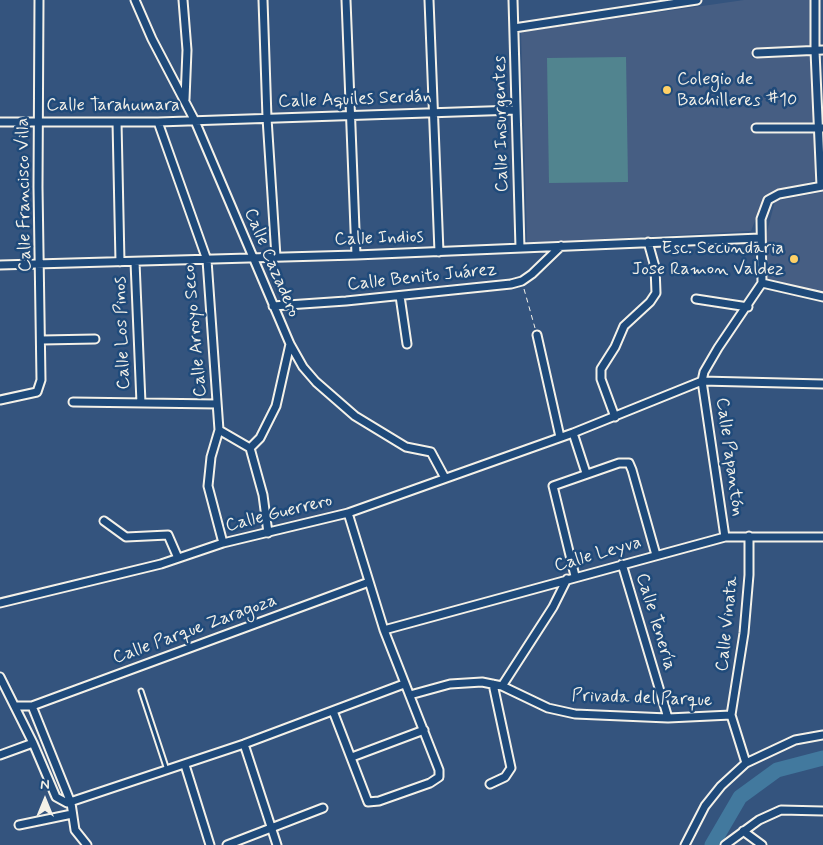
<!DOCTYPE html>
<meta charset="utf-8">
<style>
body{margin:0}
#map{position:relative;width:823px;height:845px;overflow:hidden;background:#34547e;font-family:Mynerve,sans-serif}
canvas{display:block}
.north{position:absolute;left:20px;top:775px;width:50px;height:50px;-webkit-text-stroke:4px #1f4a7a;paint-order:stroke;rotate:0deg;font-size:14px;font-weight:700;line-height:20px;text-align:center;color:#f4f1e8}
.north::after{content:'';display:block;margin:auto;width:18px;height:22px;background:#f4f1e8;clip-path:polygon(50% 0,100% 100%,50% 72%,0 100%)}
</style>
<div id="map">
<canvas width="823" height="845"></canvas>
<div class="north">N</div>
</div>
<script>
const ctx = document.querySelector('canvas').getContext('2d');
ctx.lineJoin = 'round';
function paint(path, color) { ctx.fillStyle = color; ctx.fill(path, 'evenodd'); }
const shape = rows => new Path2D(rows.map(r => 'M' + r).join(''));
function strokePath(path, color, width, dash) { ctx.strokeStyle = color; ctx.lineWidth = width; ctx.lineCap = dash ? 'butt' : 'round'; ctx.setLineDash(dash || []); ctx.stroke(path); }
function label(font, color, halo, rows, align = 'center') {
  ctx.font = font + ' Mynerve,sans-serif'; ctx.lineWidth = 5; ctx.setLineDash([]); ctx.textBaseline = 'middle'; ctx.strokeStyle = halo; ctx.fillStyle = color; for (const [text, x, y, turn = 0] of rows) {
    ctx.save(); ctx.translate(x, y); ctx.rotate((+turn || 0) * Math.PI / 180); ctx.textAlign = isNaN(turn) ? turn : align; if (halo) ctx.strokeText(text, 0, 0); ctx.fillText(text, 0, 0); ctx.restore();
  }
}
paint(shape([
 [744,0,811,0,811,45,751,50,752,58,810,56,814,124,751,123,754,134,818,134,817,180,765,195,751,231,527,243,521,32],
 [823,192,823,295,766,283,766,236,775,201]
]), '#465e83');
paint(shape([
 [626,57,628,182,549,183,547,58]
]), '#51848f');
strokePath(shape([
 [712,845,740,797,777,770,823,758]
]), '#42799e', 15);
const lane = shape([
 [141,691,167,770]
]);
const street = shape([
 [135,0,152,39,195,121,290,344,303,367,316,382,355,416,406,447,431,452,445,478],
 [183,0,187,50,185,99],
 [263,0,267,118,276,257],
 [346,0,356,255],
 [429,0,439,252],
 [513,0,520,248],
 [815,0,815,51,821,186],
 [514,28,697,0],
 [757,53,823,50],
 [0,122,158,122,516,110],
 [117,122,120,262],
 [158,122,207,260,219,430,211,457,208,486,223,543],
 [756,128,823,128],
 [135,262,141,403],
 [0,265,356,255,760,238],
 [762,283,823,297],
 [400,296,407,344],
 [696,299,748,307],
 [273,306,346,301,511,284,522,281,532,274,561,246],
 [537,335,560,437],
 [42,340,95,339],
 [0,400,37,392,41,380,38,187,39,0],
 [73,402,217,404],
 [615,417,601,379,601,369,615,347,624,326,650,302,656,293,655,267,648,242],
 [219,430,250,448],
 [573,433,586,473],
 [104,521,126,537,168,535,178,558],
 [268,533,263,495,250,448,260,438,276,406,290,344],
 [725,537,702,381,704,372,718,348,762,283,761,219,768,200,779,194,823,186],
 [622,564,668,718],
 [575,576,553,486,619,463,629,463,632,470,656,555],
 [0,603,161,564,223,543,348,513,573,433,702,381,823,384],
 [384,630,725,537,823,537],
 [0,677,33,743,56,797,67,803,244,744,404,684],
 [502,686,553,607,567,579],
 [410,695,450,684,482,682,502,686,548,708,575,714,668,718,731,715],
 [15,706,32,706,71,803,75,830,87,845],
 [32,706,369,582],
 [333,711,368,802,379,801,430,783,439,777,439,770,384,630,348,513],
 [244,744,277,845],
 [0,755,33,743],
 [352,757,424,730],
 [746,763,731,715,744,633,749,575,749,536],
 [185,765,210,845],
 [490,784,505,777,511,768,493,684],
 [19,825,72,814],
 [743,831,762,845],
 [227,845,323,808],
 [685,845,705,806,721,786,746,763,795,740,823,735],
 [725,845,759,820,781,810,823,811]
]);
strokePath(lane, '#f4f1e8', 7);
strokePath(street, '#f4f1e8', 11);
strokePath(shape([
 [524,289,535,328]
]), '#f4f1e8', 1, [5, 4]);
strokePath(lane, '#1f4a7a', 3);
strokePath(street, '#1f4a7a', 7);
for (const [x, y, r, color] of [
 [667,90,5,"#ffd166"],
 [794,259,5,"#ffd166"]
]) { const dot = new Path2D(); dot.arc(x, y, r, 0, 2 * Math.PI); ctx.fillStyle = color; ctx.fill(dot); strokePath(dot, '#1f4a7a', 2); }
label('18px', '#f4f1e8', '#1f4a7a', [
 ["Colegio de",677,80],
 ["Bachilleres #10",677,101],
 ["Esc. Secundaria",784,249,"right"],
 ["Jose Ramon Valdez",784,270,"right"]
], 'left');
label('18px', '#f4f1e8', '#1f4a7a', [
 ["Calle Aquiles Serdán",355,100,-2],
 ["Calle Tarahumara",113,106],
 ["Calle Insurgentes",502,124,-91],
 ["Calle Francisco Villa",25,195,-91],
 ["Calle Indios",379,239,-2],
 ["Calle Cazadero",271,263,67],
 ["Calle Benito Juárez",422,278,-6],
 ["Calle Arroyo Seco",196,331,-95],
 ["Calle Los Pinos",123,333,-92],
 ["Calle Papantón",729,457,82],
 ["Calle Guerrero",279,514,-14],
 ["Calle Leyva",598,555,-16],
 ["Calle Tenería",655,622,73],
 ["Calle Vinata",728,624,-84],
 ["Calle Parque Zaragoza",195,630,-20],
 ["Privada del Parque",642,699,2]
]);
</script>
